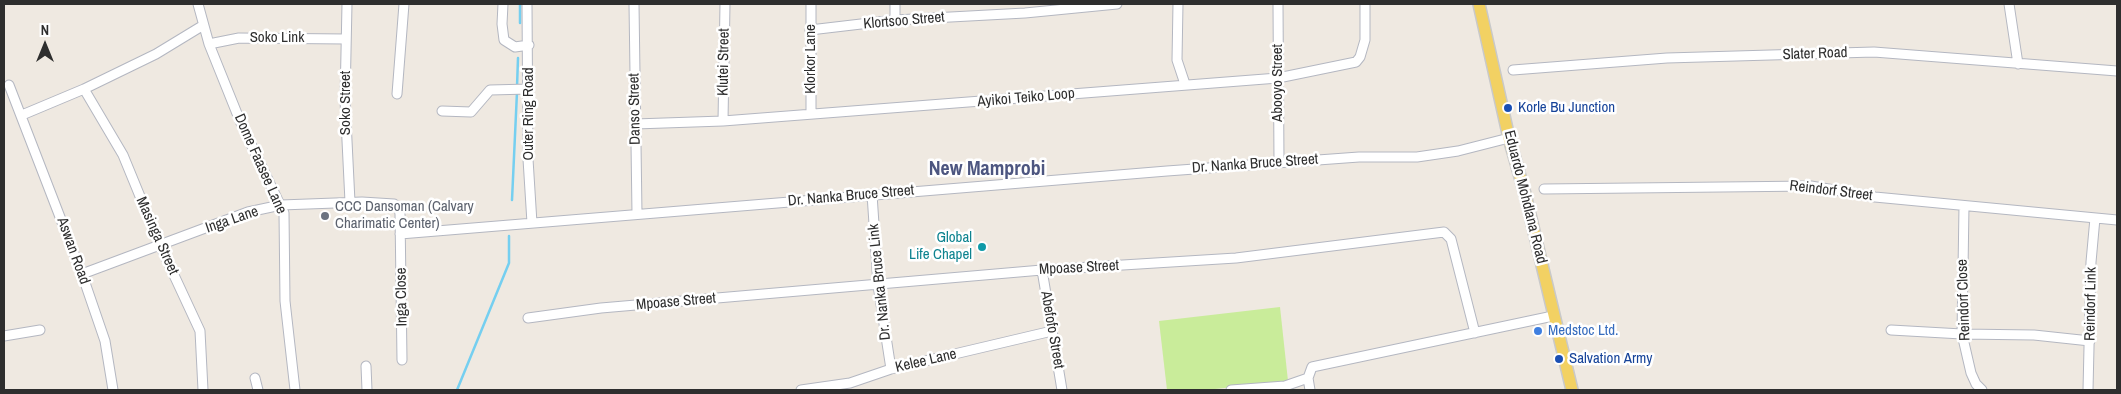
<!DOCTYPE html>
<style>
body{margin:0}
#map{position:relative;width:2121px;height:394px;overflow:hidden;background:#efe9e1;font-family:"Archivo Narrow",sans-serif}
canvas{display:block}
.frame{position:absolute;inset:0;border:5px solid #2e2e2e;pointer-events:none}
.north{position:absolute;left:20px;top:20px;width:50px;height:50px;-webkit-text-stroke:4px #fff;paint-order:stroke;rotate:0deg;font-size:14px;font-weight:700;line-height:20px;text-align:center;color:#2e2e2e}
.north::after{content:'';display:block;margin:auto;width:18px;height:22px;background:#2e2e2e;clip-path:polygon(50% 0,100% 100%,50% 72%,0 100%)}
</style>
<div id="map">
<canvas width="2121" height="394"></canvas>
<div class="frame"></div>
<div class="north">N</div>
</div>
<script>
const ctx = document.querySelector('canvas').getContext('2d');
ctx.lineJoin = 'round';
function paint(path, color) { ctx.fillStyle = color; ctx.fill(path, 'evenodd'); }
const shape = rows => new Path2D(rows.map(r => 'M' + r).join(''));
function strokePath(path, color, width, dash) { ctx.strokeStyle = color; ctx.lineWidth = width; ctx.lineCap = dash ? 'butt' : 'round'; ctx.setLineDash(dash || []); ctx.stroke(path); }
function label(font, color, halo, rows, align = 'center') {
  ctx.font = font + ' "Archivo Narrow",sans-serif'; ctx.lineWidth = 5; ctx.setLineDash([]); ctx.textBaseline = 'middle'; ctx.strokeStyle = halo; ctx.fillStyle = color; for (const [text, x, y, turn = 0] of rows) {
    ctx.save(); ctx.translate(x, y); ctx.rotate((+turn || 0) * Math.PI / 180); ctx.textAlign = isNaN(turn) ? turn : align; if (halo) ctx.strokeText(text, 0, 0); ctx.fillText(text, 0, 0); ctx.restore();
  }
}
paint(shape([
 [1280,307,1288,381,1206,390,1167,390,1159,321]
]), '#c9ec9a');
strokePath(shape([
 [520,4,520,23],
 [517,87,518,58],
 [512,200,517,92],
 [457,390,509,263,509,236]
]), '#75cff0', 2.5);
const minor = shape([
 [198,4,209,44,240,121,284,213,285,301,295,390],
 [347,4,345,100,350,202],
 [503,4,502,24,504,40,515,47,529,45],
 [527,4,528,159,532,223],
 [634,4,637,214],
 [811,4,811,114],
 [895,4,895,20],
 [1178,4,1177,60,1185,84],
 [1278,4,1279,163],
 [2009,4,2018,64],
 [810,30,895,20,1025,13,1117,4],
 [209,44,239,38,346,39],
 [1513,70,1667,58,1874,52,2117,71],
 [9,85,82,274,105,341,113,390],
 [84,89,123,155,160,245,200,331,203,390],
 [397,94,404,4],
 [442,111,471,112,490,90,529,89],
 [22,115,84,89,156,54,202,26],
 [723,121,725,4],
 [635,124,723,121,1278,78,1356,62,1360,57,1365,40,1365,4],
 [1544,189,1811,186,1875,197,2117,220],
 [872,194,878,285,891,369],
 [1964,206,1962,334,1971,373,1976,384,1982,390],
 [400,234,1167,171,1359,157,1417,157,1458,151,1509,138],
 [1042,270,1062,390],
 [82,274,248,212,281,205,362,202,394,204,399,208,400,214,402,360],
 [528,318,601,308,1042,270,1236,258,1444,232,1451,239,1475,333],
 [1891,330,1962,334,2034,335,2090,341],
 [4,336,40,330],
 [366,366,367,390],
 [255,378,258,390],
 [801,390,850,383,891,369,1052,331],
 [1231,390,1285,386,1308,378],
 [1310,390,1308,378,1312,367,1553,316],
 [2088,390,2091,262,2095,218]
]);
const major = shape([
 [1479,4,1509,138,1525,194,1572,390]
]);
strokePath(minor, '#b4b7c1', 11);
strokePath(major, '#c9c9c9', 14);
strokePath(minor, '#fff', 9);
strokePath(major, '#f2d163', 11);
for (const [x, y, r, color] of [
 [1508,108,5,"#1a4fb4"],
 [325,216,5,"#6b7280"],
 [982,247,5,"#0f9aa8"],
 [1538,331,5,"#3f7fe0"],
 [1559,359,5,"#1a4fb4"]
]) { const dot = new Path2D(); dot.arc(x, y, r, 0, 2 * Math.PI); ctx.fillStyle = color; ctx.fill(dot); strokePath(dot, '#fff', 2); }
label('15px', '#2e2e2e', '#fff', [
 ["Klortsoo Street",904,21,-5],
 ["Soko Link",277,38],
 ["Slater Road",1815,54,-2],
 ["Klorkor Lane",811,59,-90],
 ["Klutei Street",724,62,-89],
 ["Abooyo Street",1278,83,-90],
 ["Ayikoi Teiko Loop",1026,98,-5],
 ["Soko Street",346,103,-90],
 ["Danso Street",635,109,-91],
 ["Outer Ring Road",529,114,-90],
 ["Dome Faasee Lane",260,164,66],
 ["Dr. Nanka Bruce Street",1255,164,-4],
 ["Reindorf Street",1831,191,7],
 ["Dr. Nanka Bruce Street",851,196,-5],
 ["Eduardo Mohdlana Road",1525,197,76],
 ["Inga Lane",232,220,-19],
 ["Masinga Street",157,236,66],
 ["Aswan Road",73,251,70],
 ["Mpoase Street",1079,268,-3],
 ["Dr. Nanka Bruce Link",880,282,-96],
 ["Inga Close",402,297,-91],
 ["Reindorf Close",1964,300,-92],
 ["Mpoase Street",676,302,-5],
 ["Reindorf Link",2091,304,-89],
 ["Abefofo Street",1052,330,80],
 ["Kelee Lane",926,361,-13]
]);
label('15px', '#164399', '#fff', [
 ["Korle Bu Junction",1518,108],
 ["Salvation Army",1569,359]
], 'left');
label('15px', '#5b616d', '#fff', [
 ["CCC Dansoman (Calvary",335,207],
 ["Charimatic Center)",335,224]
], 'left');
label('15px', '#0d838f', '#fff', [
 ["Global",972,238],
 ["Life Chapel",972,255]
], 'right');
label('15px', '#366cbe', '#fff', [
 ["Medstoc Ltd.",1548,331]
], 'left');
label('bold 20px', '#4d5680', '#fff', [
 ["New Mamprobi",987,170]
]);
</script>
